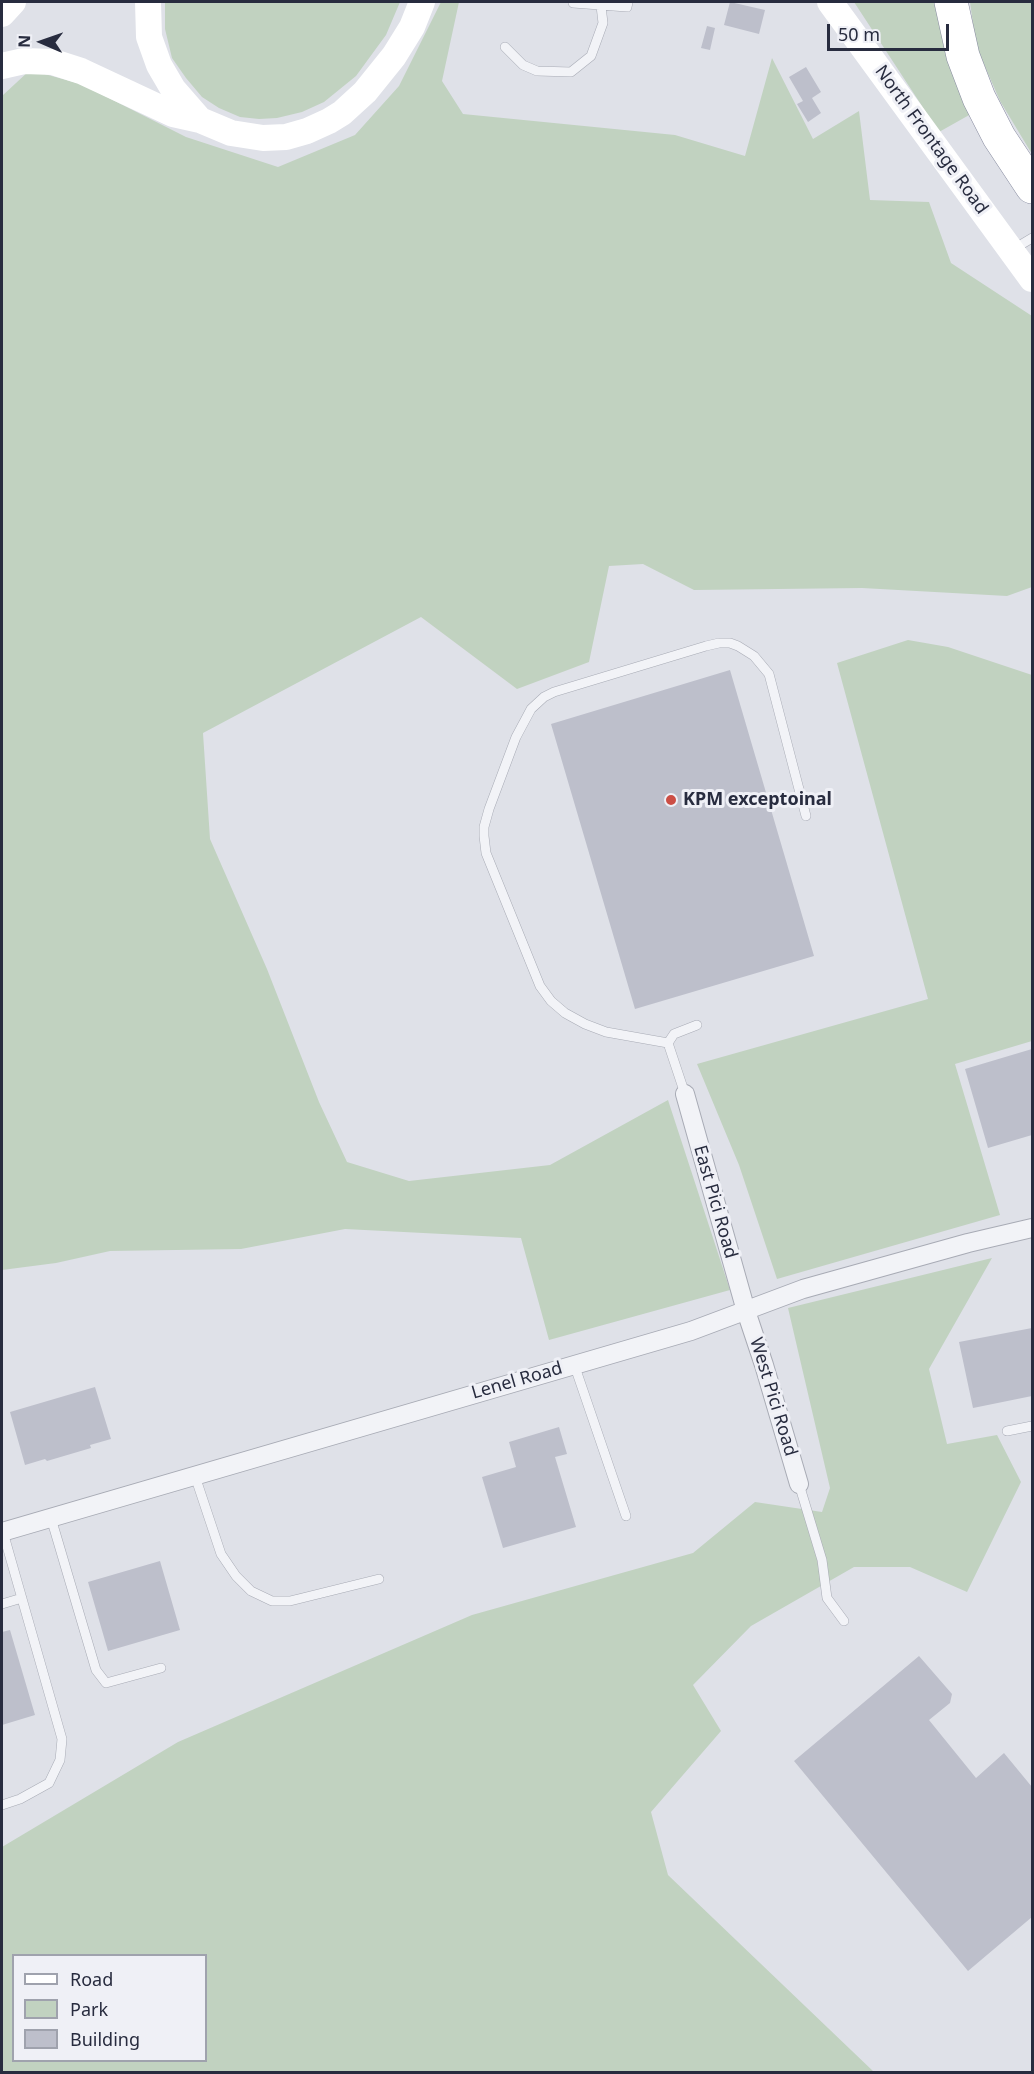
<!DOCTYPE html>
<style>
body{margin:0}
#map{position:relative;width:1034px;height:2074px;overflow:hidden;background:#dfe1e8;font-family:"Noto Sans",sans-serif}
canvas{display:block}
.frame{position:absolute;inset:0;border:3px solid #282c3f;pointer-events:none}
.legend{position:absolute;left:12px;top:1954px;width:195px;height:108px;box-sizing:border-box;background:#eff0f6;border:2px solid #9fa2ad;margin:0;padding:8px 10px;list-style:none;font-size:18px;color:#282c3f}
.legend li{display:flex;align-items:center;gap:12px;height:30px}
.legend b{width:30px;border:2px solid #9fa2ad}
.north{position:absolute;left:12px;top:12px;width:60px;height:60px;-webkit-text-stroke:4px #eff0f6;paint-order:stroke;rotate:272deg;font-size:16px;font-weight:700;line-height:24px;text-align:center;color:#282c3f}
.north::after{content:'';display:block;margin:auto;width:21px;height:27px;background:#282c3f;clip-path:polygon(50% 0,100% 100%,50% 72%,0 100%)}
.scale{position:absolute;left:827px;top:24px;width:122px;height:27px;box-sizing:border-box;border:3px solid #282c3f;border-top:0;padding-left:8px;font-size:18px;line-height:21px;white-space:nowrap;color:#282c3f;-webkit-text-stroke:4px #eff0f6;paint-order:stroke}
</style>
<div id="map">
<canvas width="1034" height="2074"></canvas>
<div class="frame"></div>
<ul class="legend">
<li><b style="height:8px;background:#fff"></b>Road</li>
<li><b style="height:16px;background:#c1d2c0"></b>Park</li>
<li><b style="height:16px;background:#bdbfcb"></b>Building</li>
</ul>
<div class="north">N</div>
<div class="scale">50 m</div>
</div>
<script>
const ctx = document.querySelector('canvas').getContext('2d');
ctx.lineJoin = 'round';
function paint(path, color) { ctx.fillStyle = color; ctx.fill(path, 'evenodd'); }
const shape = rows => new Path2D(rows.map(r => 'M' + r).join(''));
function strokePath(path, color, width, dash) { ctx.strokeStyle = color; ctx.lineWidth = width; ctx.lineCap = dash ? 'butt' : 'round'; ctx.setLineDash(dash || []); ctx.stroke(path); }
function label(font, color, halo, rows, align = 'center') {
  ctx.font = font + ' "Noto Sans",sans-serif'; ctx.lineWidth = 6; ctx.setLineDash([]); ctx.textBaseline = 'middle'; ctx.strokeStyle = halo; ctx.fillStyle = color; for (const [text, x, y, turn = 0] of rows) {
    ctx.save(); ctx.translate(x, y); ctx.rotate((+turn || 0) * Math.PI / 180); ctx.textAlign = isNaN(turn) ? turn : align; if (halo) ctx.strokeText(text, 0, 0); ctx.fillText(text, 0, 0); ctx.restore();
  }
}
paint(shape([
 [165,2,400,2,386,35,356,76,324,102,302,112,277,118,259,119,240,117,219,108,202,97,186,78,172,58,165,29],
 [441,2,459,2,442,81,463,114,675,135,745,156,772,58,813,139,859,111,870,200,929,202,951,263,1032,316,1032,587,1007,596,862,588,694,590,643,564,609,566,589,662,517,689,421,617,203,733,210,839,267,969,319,1102,347,1162,409,1181,550,1165,668,1100,730,1290,549,1340,521,1238,345,1229,241,1249,110,1251,56,1263,2,1270,2,96,30,70,81,84,186,137,278,167,355,135,399,86],
 [854,2,936,2,971,114,939,132],
 [970,2,1032,2,1032,154,1000,101,976,46],
 [908,640,948,647,1032,675,1032,1041,955,1064,1000,1215,777,1279,739,1165,697,1064,928,999,837,663],
 [992,1258,929,1369,947,1444,997,1435,1021,1482,967,1592,910,1567,854,1567,751,1626,693,1685,721,1731,651,1812,668,1875,874,2072,2,2072,2,1847,178,1742,472,1615,693,1553,755,1502,822,1512,830,1488,788,1308],
 [14,1956,206,1956,206,2060,14,2060]
]), '#c1d2c0');
paint(shape([
 [730,2,765,10,759,34,724,25],
 [707,26,715,28,710,50,701,48],
 [806,67,821,92,812,98,821,113,808,122,797,104,803,101,789,77],
 [730,670,814,956,635,1009,551,724],
 [1032,1049,1032,1135,988,1148,965,1069],
 [1032,1328,1032,1396,973,1408,959,1342],
 [95,1387,111,1439,90,1445,91,1448,47,1461,45,1459,25,1465,10,1412],
 [559,1427,567,1454,555,1457,576,1527,503,1548,482,1477,516,1467,509,1442],
 [160,1561,180,1630,108,1651,88,1582],
 [10,1630,35,1715,2,1725,2,1632],
 [919,1656,952,1694,950,1703,929,1720,976,1778,1004,1753,1032,1787,1032,1917,968,1971,794,1761]
]), '#bdbfcb');
const service = shape([
 [573,3,627,7,628,2],
 [505,47,523,65,537,71,571,72,591,56,603,23,601,6],
 [1012,250,1032,238],
 [668,1043,674,1034,697,1025],
 [685,1094,668,1043,606,1032,585,1024,565,1013,551,1001,540,986,486,853,484,836,484,827,489,809,516,737,531,709,544,697,554,692,706,646,719,643,730,643,738,646,754,656,769,674,806,816],
 [574,1364,626,1516],
 [1007,1431,1032,1426],
 [195,1476,221,1554,236,1576,251,1591,272,1601,290,1601,379,1579],
 [799,1484,822,1560,827,1598,844,1621],
 [51,1518,96,1670,106,1683,161,1668],
 [2,1604,22,1598],
 [2,1805,20,1799,49,1783,60,1760,62,1739,3,1532]
]);
const minor = shape([
 [685,1094,746,1311,764,1365,799,1484],
 [2,1532,691,1331,803,1289,968,1243,1032,1228]
]);
const motorway = shape([
 [951,2,963,56,979,98,999,137,1032,187]
]);
strokePath(service, '#a8abb5', 10);
strokePath(minor, '#a8abb5', 20);
strokePath(motorway, '#878b9f', 34);
strokePath(service, '#f2f3f7', 9);
strokePath(minor, '#f2f3f7', 18);
strokePath(shape([
 [148,2,149,37,159,65,173,89,200,120],
 [830,2,1032,279],
 [2,14,13,2],
 [2,66,24,61,53,62,81,71,173,114,200,120,231,133,263,138,286,137,307,131,329,121,342,113,365,92,394,56,412,27,422,2]
]), '#fff', 26);
strokePath(motorway, '#fff', 33);
for (const [x, y, r, color] of [
 [671,800,6,"#cc4e45"]
]) { const dot = new Path2D(); dot.arc(x, y, r, 0, 2 * Math.PI); ctx.fillStyle = color; ctx.fill(dot); strokePath(dot, '#eff0f6', 2); }
label('18px', '#282c3f', '#eff0f6', [
 ["North Frontage Road",931,140,54],
 ["East Pici Road",715,1202,74],
 ["Lenel Road",517,1381,-16],
 ["West Pici Road",773,1397,73]
]);
label('bold 18px', '#282c3f', '#eff0f6', [
 ["KPM exceptoinal",683,800]
], 'left');
</script>
